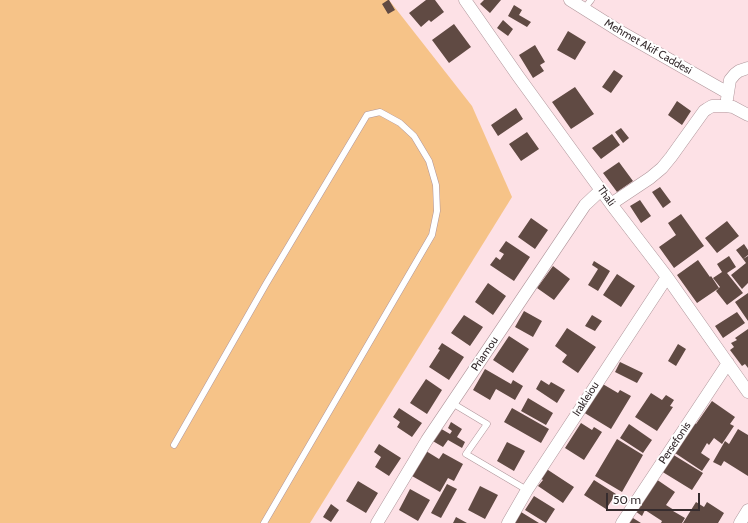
<!DOCTYPE html>
<style>
body{margin:0}
#map{position:relative;width:748px;height:523px;overflow:hidden;background:#fde1e6;font-family:Cabin,sans-serif}
canvas{display:block}
.scale{position:absolute;left:606px;top:493px;width:94px;height:18px;box-sizing:border-box;border:2px solid #362c2e;border-top:0;padding-left:5px;font-size:12px;line-height:14px;white-space:nowrap;color:#362c2e;-webkit-text-stroke:3px #fff;paint-order:stroke}
</style>
<div id="map">
<canvas width="748" height="523"></canvas>
<div class="scale">50 m</div>
</div>
<script>
const ctx = document.querySelector('canvas').getContext('2d');
ctx.lineJoin = 'round';
function paint(path, color) { ctx.fillStyle = color; ctx.fill(path, 'evenodd'); }
const shape = rows => new Path2D(rows.map(r => 'M' + r).join(''));
function strokePath(path, color, width, dash) { ctx.strokeStyle = color; ctx.lineWidth = width; ctx.lineCap = dash ? 'butt' : 'round'; ctx.setLineDash(dash || []); ctx.stroke(path); }
function label(font, color, halo, rows, align = 'center') {
  ctx.font = font + ' Cabin,sans-serif'; ctx.lineWidth = 4; ctx.setLineDash([]); ctx.textBaseline = 'middle'; ctx.strokeStyle = halo; ctx.fillStyle = color; for (const [text, x, y, turn = 0] of rows) {
    ctx.save(); ctx.translate(x, y); ctx.rotate((+turn || 0) * Math.PI / 180); ctx.textAlign = isNaN(turn) ? turn : align; if (halo) ctx.strokeText(text, 0, 0); ctx.fillText(text, 0, 0); ctx.restore();
  }
}
paint(shape([
 [0,0,389,0,472,106,512,197,310,523,0,523]
]), '#f6c388');
paint(shape([
 [388,0,389,0,395,10,388,14,382,4],
 [426,0,435,0,444,12,431,22,429,20,421,27,409,13],
 [484,0,501,0,490,13,480,4],
 [514,5,522,10,519,15,531,22,527,27,508,16],
 [503,20,513,29,508,36,497,28],
 [454,24,471,47,449,63,432,40],
 [568,31,586,42,575,60,557,50],
 [535,45,545,62,540,65,544,71,533,78,519,55],
 [614,70,623,76,611,93,602,87],
 [575,87,594,114,571,129,552,102],
 [677,101,691,111,682,125,668,115],
 [516,108,523,119,498,136,491,125],
 [621,128,629,138,623,143,615,132],
 [527,132,539,149,521,161,509,144],
 [612,134,620,145,601,159,592,148],
 [619,162,633,181,617,192,603,173],
 [660,187,671,202,663,208,652,192],
 [640,200,651,216,641,223,630,206],
 [681,214,704,246,674,268,659,247,676,235,668,223],
 [531,218,548,230,535,249,518,237],
 [727,221,739,236,717,253,705,238],
 [506,241,530,257,514,281,490,265,496,257,500,260,504,254,499,251],
 [744,244,748,250,748,255,743,259,736,250],
 [729,256,736,267,727,273,743,293,727,305,716,291,720,287,713,278,722,272,717,264],
 [748,256,748,283,742,289,731,275,746,263,743,259],
 [698,260,710,277,711,276,719,288,697,303,677,275],
 [594,261,610,271,598,291,588,285,598,269,592,265],
 [553,266,570,279,554,300,537,288],
 [617,274,635,286,621,307,603,295],
 [488,283,506,296,493,315,475,302],
 [748,293,748,321,735,302],
 [524,311,542,321,533,337,515,327],
 [737,312,745,323,723,338,715,326],
 [464,315,483,327,470,346,451,333],
 [592,315,602,321,595,331,585,326],
 [567,328,596,347,578,373,562,362,567,355,555,346],
 [748,329,748,368,745,364,742,366,730,350,734,347,731,343,737,340,735,338],
 [509,336,529,349,513,373,493,360],
 [442,343,464,357,449,380,429,367,440,350,438,349],
 [678,344,686,349,676,366,668,361],
 [620,362,643,373,637,383,615,372],
 [485,369,511,384,513,380,523,386,515,400,496,389,490,400,473,390],
 [426,379,442,390,427,414,410,403],
 [541,380,549,385,551,382,565,390,557,403,536,389],
 [601,383,618,393,620,390,631,396,611,429,583,412],
 [651,393,662,400,666,395,674,400,670,406,673,407,657,431,635,417],
 [528,398,553,413,546,425,521,411],
 [712,401,735,417,730,424,734,426,722,444,714,438,709,445,707,443,701,453,710,459,702,471,672,451,692,422,696,424],
 [399,408,422,423,412,437,397,427,400,422,393,417],
 [512,408,549,429,541,443,504,422],
 [451,422,462,429,457,437,465,442,462,448,448,440,443,447,431,440,438,427,450,434,452,431,448,428],
 [581,423,592,430,594,427,602,432,584,460,565,448],
 [629,424,652,440,643,453,620,438],
 [738,429,748,435,748,476,724,461,721,466,713,462,725,441,729,444],
 [617,439,643,455,622,492,595,476],
 [507,442,525,451,514,471,497,461],
 [379,444,401,458,389,476,375,467,381,457,374,452],
 [426,451,439,459,443,453,463,464,454,481,448,478,440,492,412,476],
 [672,454,703,473,692,490,661,471],
 [545,468,574,487,563,503,538,486,543,480,539,477],
 [656,479,675,492,666,505,674,510,673,511,685,518,682,523,661,523,662,521,645,510,642,516,635,511],
 [594,480,616,494,606,509,584,495],
 [358,481,378,493,366,513,346,501],
 [447,484,457,489,441,518,431,513],
 [480,486,498,495,485,519,468,510],
 [410,489,430,500,418,521,399,510],
 [534,496,555,509,546,523,525,510],
 [696,502,704,507,707,502,724,513,718,523,683,523],
 [331,504,339,510,331,522,323,517],
 [521,512,539,523,514,523],
 [456,517,467,523,453,523],
 [633,518,641,523,629,523]
]), '#604a43');
const lane = shape([
 [584,9,591,0],
 [452,403,487,424,466,454,527,490],
 [174,445,266,284,367,115,380,112,400,123,414,136,429,161,436,185,437,211,432,235,264,523]
]);
const street = shape([
 [465,0,518,76,611,204,667,277,748,392],
 [570,0,621,32,728,93],
 [727,99,730,80,735,74,739,71,748,68],
 [611,204,650,178,662,168,671,157,704,111,707,109,712,106,726,106,733,107,748,115],
 [377,523,427,440,585,205,601,190],
 [508,523,527,490,667,277],
 [622,523,728,363],
 [740,523,748,510]
]);
strokePath(lane, '#af959a', 7);
strokePath(street, '#af959a', 13);
strokePath(lane, '#fff', 6);
strokePath(street, '#fff', 12);
label('11px', '#362c2e', '#fff', [
 ["Mehmet Akif Caddesi",648,47,30],
 ["Thali",606,196,54],
 ["Priamou",485,354,-56],
 ["Irakleiou",586,399,-57],
 ["Persefonis",675,443,-56]
]);
</script>
